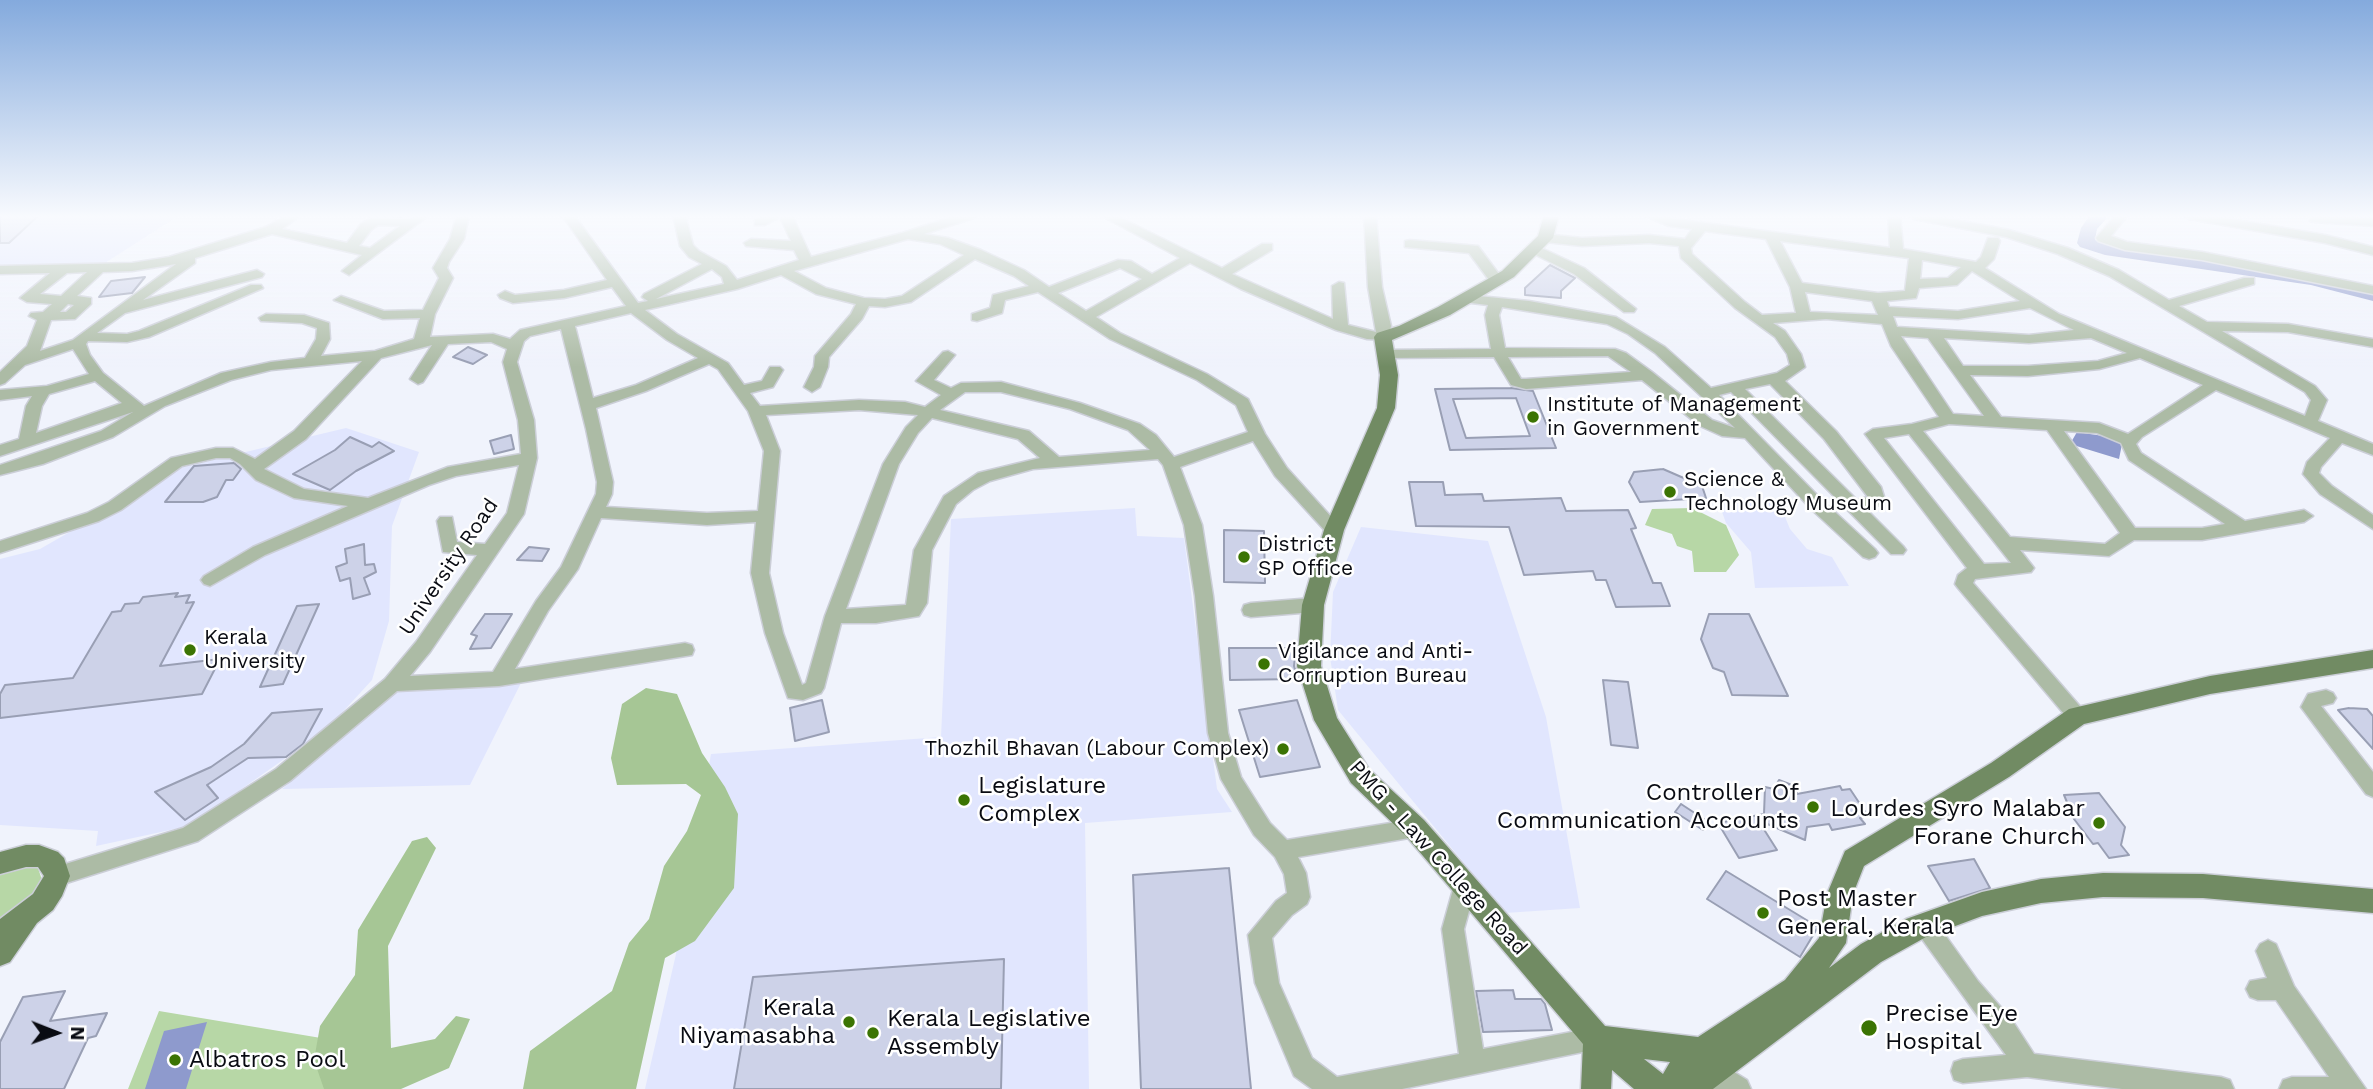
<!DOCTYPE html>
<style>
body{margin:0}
#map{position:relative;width:2373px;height:1089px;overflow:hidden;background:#f0f3fc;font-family:"Work Sans",sans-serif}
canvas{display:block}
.north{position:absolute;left:21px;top:998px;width:70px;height:70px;-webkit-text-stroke:5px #fff;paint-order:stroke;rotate:91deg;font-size:19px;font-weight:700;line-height:28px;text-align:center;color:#090b12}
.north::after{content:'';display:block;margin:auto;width:24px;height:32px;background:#090b12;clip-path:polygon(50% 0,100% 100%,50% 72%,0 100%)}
</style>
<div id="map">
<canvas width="2373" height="1089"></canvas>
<div class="north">N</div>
</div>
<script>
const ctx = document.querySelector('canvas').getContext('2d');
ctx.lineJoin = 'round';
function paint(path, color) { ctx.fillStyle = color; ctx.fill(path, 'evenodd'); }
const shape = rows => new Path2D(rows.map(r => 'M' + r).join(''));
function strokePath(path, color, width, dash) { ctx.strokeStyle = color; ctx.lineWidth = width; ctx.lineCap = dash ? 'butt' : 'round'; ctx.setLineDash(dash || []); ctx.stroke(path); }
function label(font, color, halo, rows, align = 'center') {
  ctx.font = font + ' "Work Sans",sans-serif'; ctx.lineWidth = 5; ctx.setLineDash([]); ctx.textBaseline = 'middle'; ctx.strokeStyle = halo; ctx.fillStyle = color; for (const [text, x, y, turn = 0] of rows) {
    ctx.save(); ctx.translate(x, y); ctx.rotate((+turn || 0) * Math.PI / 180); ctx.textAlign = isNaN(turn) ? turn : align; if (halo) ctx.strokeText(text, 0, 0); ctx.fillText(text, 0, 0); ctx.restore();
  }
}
paint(shape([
 [0,215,180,215,105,263,9,267,0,266],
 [346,428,419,452,392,526,389,621,372,680,327,729,189,826,96,846,98,831,0,825,0,559,40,549,183,467],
 [1717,498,1778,500,1790,529,1807,549,1832,557,1849,586,1755,588,1751,552,1726,523],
 [1135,508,1137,536,1184,538,1217,789,1232,812,1085,823,1089,1089,645,1089,676,954,711,754,941,737,951,519],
 [1361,527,1488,541,1546,717,1580,908,1505,913,1338,710,1330,657,1333,592],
 [521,683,470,785,282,789,396,691]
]), '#e1e6fe');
paint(shape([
 [1692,508,1726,525,1739,555,1726,572,1694,572,1692,551,1677,546,1672,534,1645,525,1652,509],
 [32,864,38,868,42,880,34,896,0,921,0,868],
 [159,1011,345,1042,332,1089,128,1089]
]), '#b7d7a6');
paint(shape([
 [646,688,677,694,702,753,725,787,738,814,734,888,695,941,665,958,636,1089,523,1089,530,1051,612,991,629,943,649,919,664,866,687,831,701,795,686,784,617,785,611,758,622,704],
 [427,837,436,848,388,946,391,1048,435,1039,456,1016,470,1019,449,1068,401,1089,324,1089,314,1060,320,1026,355,975,358,930,412,841]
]), '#a6c695');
paint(shape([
 [2077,432,2123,439,2119,459,2070,444],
 [207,1022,186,1089,145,1089,164,1031]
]), '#8e9acd');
paint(shape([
 [2090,215,2106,215,2106,219,2097,229,2095,240,2113,246,2351,283,2373,290,2373,301,2311,285,2105,255,2080,247,2077,243,2081,228,2090,215]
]), '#8e9acd');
const building = shape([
 [0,215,39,215,9,243,0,243,0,215],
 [1550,265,1575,278,1561,291,1561,298,1525,295,1525,288,1550,265],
 [145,277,132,293,99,297,111,281,145,277],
 [468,347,487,355,473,364,453,357,468,347],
 [1511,388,1533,391,1556,448,1450,450,1435,389,1511,388],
 [1516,398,1530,436,1466,438,1453,399,1516,398],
 [511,435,514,449,494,454,490,441,511,435],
 [350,437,372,447,379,442,394,451,356,471,330,490,293,474,335,450,350,437],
 [234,463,241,469,233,480,226,480,217,497,203,502,165,502,194,466,234,463],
 [1663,469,1702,486,1706,498,1640,502,1629,482,1634,472,1663,469],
 [1409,482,1443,482,1445,495,1482,494,1484,501,1561,498,1566,511,1628,510,1636,528,1631,529,1653,583,1661,583,1670,606,1616,607,1606,580,1596,580,1593,571,1524,575,1509,527,1416,526,1409,482],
 [1224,530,1264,531,1265,583,1224,582,1224,530],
 [364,544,365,565,374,564,376,572,364,578,370,594,353,599,350,578,340,581,336,567,347,563,345,549,364,544],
 [529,547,549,549,542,561,517,560,529,547],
 [178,593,175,597,190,595,186,603,194,602,160,666,220,659,202,694,0,718,0,694,5,685,73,678,112,612,121,611,125,604,139,603,143,597,178,593],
 [319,604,283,684,260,687,297,606,319,604],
 [485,614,512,614,491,648,470,649,477,636,471,634,485,614],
 [1709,614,1749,614,1788,696,1732,695,1724,672,1713,668,1701,639,1709,614],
 [1229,648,1296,648,1294,666,1298,679,1230,680,1229,648],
 [1603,680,1628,682,1638,748,1611,745,1603,680],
 [822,700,829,732,795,741,790,708,822,700],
 [1297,700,1320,767,1260,777,1239,710,1297,700],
 [2349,708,2367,709,2373,716,2373,749,2338,710,2349,708],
 [322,709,303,744,286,757,248,758,207,785,218,798,185,820,155,792,211,767,244,744,272,713,322,709],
 [1779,780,1797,787,1797,794,1840,786,1842,790,1850,789,1868,816,1860,818,1865,824,1832,830,1829,824,1807,827,1805,840,1758,820,1777,850,1739,858,1718,823,1764,814,1765,787,1774,789,1779,780],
 [2099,793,2125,827,2121,845,2129,855,2109,858,2098,843,2093,844,2074,819,2064,795,2099,793],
 [1681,804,1710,823,1703,830,1675,812,1681,804],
 [1974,859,1990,888,1949,901,1928,866,1974,859],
 [1229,868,1251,1089,1141,1089,1133,875,1229,868],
 [1726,871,1818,927,1800,957,1707,899,1726,871],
 [1004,959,1001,1089,734,1089,753,977,1004,959],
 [1513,990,1515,999,1541,999,1545,1004,1552,1030,1483,1032,1476,991,1513,990],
 [65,991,50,1021,107,1013,96,1036,88,1038,64,1089,0,1089,0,1042,23,997,65,991]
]);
paint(building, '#cdd2e8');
strokePath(building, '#999fb4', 2);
const minor = shape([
 [287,215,301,215,282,229,347,243,361,224,371,218,410,219,415,215,429,215,349,275,342,271,362,255,272,234,195,258,195,263,143,300,257,270,264,274,262,277,125,313,97,333,127,334,139,331,251,285,261,285,263,288,149,337,127,342,88,341,86,344,90,355,103,373,144,406,221,373,271,362,305,358,316,339,317,328,302,323,261,321,259,318,266,314,304,315,329,323,330,339,321,356,375,351,414,339,420,318,383,319,334,300,341,296,384,311,423,310,439,278,433,268,450,239,457,215,469,215,464,239,449,262,447,268,453,278,435,314,430,337,493,334,510,339,520,330,626,306,612,287,564,298,513,303,500,298,498,295,505,291,515,295,564,290,607,280,562,215,574,215,638,303,648,301,642,297,644,294,702,264,689,257,680,246,673,215,685,215,693,245,699,251,726,266,737,280,799,260,794,250,746,246,744,243,751,239,791,241,780,217,765,225,755,225,755,219,766,215,792,215,811,257,902,233,958,215,975,215,974,218,924,234,948,238,981,250,1024,270,1049,287,1118,260,1131,261,1152,274,1180,258,1100,215,1115,215,1222,268,1262,244,1272,244,1272,250,1232,274,1333,319,1332,286,1339,282,1344,283,1348,325,1376,332,1368,287,1364,215,1376,215,1382,287,1391,326,1388,340,1367,339,1336,330,1241,289,1190,263,1096,317,1120,333,1207,374,1248,399,1265,434,1287,468,1343,530,1334,536,1328,534,1275,476,1253,441,1180,467,1202,525,1213,596,1228,733,1241,777,1270,823,1287,840,1415,819,1423,822,1426,828,1423,834,1415,837,1298,857,1306,873,1310,897,1307,904,1292,915,1272,938,1279,983,1312,1058,1337,1077,1459,1054,1442,929,1454,886,1457,879,1465,876,1473,879,1476,886,1464,929,1483,1049,1598,1027,1607,1031,1610,1039,1607,1047,1402,1089,1312,1089,1294,1076,1255,983,1248,935,1276,901,1287,893,1284,874,1275,857,1254,835,1221,779,1208,733,1195,596,1184,525,1163,465,1158,459,1033,469,990,481,973,490,956,504,932,550,927,603,919,616,876,623,841,623,824,688,821,693,803,700,788,698,765,633,751,573,756,522,707,525,601,518,578,569,548,611,515,669,685,643,692,645,694,650,692,655,499,686,397,691,290,781,198,841,57,886,49,883,46,876,49,869,183,828,276,769,385,679,416,642,477,555,443,552,437,521,440,517,452,517,457,542,485,544,507,513,519,465,456,476,429,485,265,555,210,586,204,584,201,580,204,576,253,547,348,506,294,498,256,480,240,464,230,458,216,458,182,466,121,510,99,521,0,553,0,541,87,513,109,502,171,458,216,448,233,448,255,459,294,431,362,361,271,370,231,380,165,406,113,437,43,464,0,475,0,465,101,431,133,412,0,456,0,445,19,439,26,406,32,396,0,400,0,390,47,386,89,374,73,349,25,365,5,383,0,385,0,372,27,346,37,320,29,316,31,313,43,312,52,304,27,302,20,298,50,273,0,274,0,266,132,263,169,257,266,227,287,215],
 [378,225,400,226,370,248,359,246,371,230,378,225],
 [908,239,940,244,964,255,902,296,885,299,864,298,826,288,794,271,908,239],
 [975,259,1014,276,1029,286,993,295,990,308,972,314,972,320,977,321,1002,313,1005,300,1038,292,1110,339,1197,380,1236,405,1248,432,1174,457,1156,435,1140,424,1080,403,1001,382,961,383,951,388,934,380,955,355,948,351,943,352,916,381,941,395,925,407,905,402,859,400,760,406,750,393,773,387,783,370,780,367,770,367,762,381,744,385,728,363,677,334,645,310,737,289,781,275,816,294,856,304,851,314,815,356,814,367,804,387,812,392,820,387,828,367,829,357,862,319,869,306,885,307,911,302,975,259],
 [176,264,73,340,40,351,51,320,75,319,91,304,91,298,77,296,103,272,132,271,176,264],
 [1120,268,1142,279,1086,311,1058,293,1120,268],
 [712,269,722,277,724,284,656,299,712,269],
 [87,272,61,296,40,294,67,273,87,272],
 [68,304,74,305,66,312,60,312,68,304],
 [631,313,667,340,698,358,636,385,593,398,575,326,631,313],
 [561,329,586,429,597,482,596,494,561,567,536,601,493,672,410,676,430,652,524,514,537,458,534,420,517,362,524,341,530,336,561,329],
 [491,342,507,349,503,362,518,420,521,454,448,467,368,498,304,489,264,469,306,439,381,358,432,345,410,379,418,384,423,382,448,344,491,342],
 [709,364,718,369,748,411,764,451,758,511,707,513,606,507,612,494,613,482,596,408,646,391,709,364],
 [95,381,122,403,36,433,42,406,49,394,95,381],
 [965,392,1001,392,1070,409,1128,430,1150,450,1059,457,1029,431,940,410,965,392],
 [859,410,918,415,906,427,883,464,825,616,806,683,802,685,783,633,769,573,780,451,766,415,859,410],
 [932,418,1018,439,1040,458,978,473,944,496,914,550,906,605,846,609,899,464,918,433,932,418],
 [1643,215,1661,215,1676,219,1890,248,1888,215,1900,215,1903,249,1976,262,1981,257,1988,238,1998,238,2000,241,1994,259,1985,268,2059,314,2305,416,2311,400,2305,392,2109,276,2058,254,2006,237,1914,219,1908,215,1931,215,2009,230,2068,248,2119,270,2169,300,2244,278,2254,278,2254,284,2179,306,2207,322,2288,324,2373,339,2373,347,2288,332,2222,331,2315,386,2327,400,2318,421,2373,444,2373,455,2342,443,2321,467,2319,473,2332,486,2373,515,2373,529,2320,494,2303,474,2307,462,2330,438,2216,390,2142,437,2136,444,2141,453,2245,521,2304,510,2313,516,2304,522,2202,540,2134,540,2109,556,2020,550,2034,568,2031,572,1975,579,1973,583,2084,711,2087,716,2084,721,2077,724,2070,721,1958,588,1955,584,1958,575,1967,568,1865,434,1873,429,1912,424,1939,417,1891,346,1882,324,1826,319,1773,323,1785,331,1801,354,1805,367,1785,381,1836,431,1881,487,1885,500,1883,504,1866,509,1903,546,1906,550,1903,554,1891,554,1731,392,1719,395,1823,501,1875,549,1878,553,1875,557,1869,559,1863,557,1811,509,1745,438,1722,436,1700,426,1642,380,1526,389,1511,385,1494,357,1386,358,1379,354,1386,350,1491,349,1485,315,1488,305,1463,302,1461,299,1468,295,1529,301,1616,317,1665,347,1711,388,1777,373,1790,365,1787,354,1775,337,1735,308,1681,258,1679,246,1649,243,1582,246,1545,242,1538,238,1545,234,1582,238,1649,235,1685,239,1692,229,1669,226,1643,215],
 [1705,231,1766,239,1790,287,1796,313,1762,315,1745,302,1692,254,1691,248,1705,231],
 [1780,241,1909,258,1905,291,1878,293,1802,283,1780,241],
 [1922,260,1961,267,1948,278,1920,279,1922,260],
 [1972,271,2020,301,1958,311,1889,307,1887,301,1916,298,1919,288,1957,285,1972,271],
 [1805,292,1872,301,1878,315,1810,312,1805,292],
 [1502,307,1607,324,1628,334,1655,353,1735,428,1712,420,1652,372,1626,353,1615,349,1505,348,1499,315,1502,307],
 [2030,308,2074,330,2029,335,1897,327,1893,316,1958,319,2030,308],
 [1901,336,1928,338,1984,416,1953,414,1901,336],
 [1944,338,2029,343,2091,338,2127,353,2098,361,2028,366,1963,366,1944,338],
 [1608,356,1631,372,1526,379,1521,379,1508,357,1608,356],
 [2140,358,2203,385,2128,434,2099,423,2001,417,1970,375,2028,376,2099,369,2140,358],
 [1770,384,1824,439,1868,497,1857,500,1745,389,1770,384],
 [1949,424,2047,430,2120,533,2105,544,2010,537,1923,431,1949,424],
 [2064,431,2097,433,2121,443,2129,460,2225,524,2202,528,2135,528,2064,431],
 [1909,434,2011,563,1984,564,1884,438,1909,434],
 [2116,215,2128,215,2111,236,2127,242,2202,252,2373,286,2373,294,2202,260,2125,250,2098,241,2096,238,2116,215],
 [2183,215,2208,215,2325,235,2373,247,2373,255,2325,243,2189,219,2183,215],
 [2310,215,2373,218,2373,226,2315,222,2310,221,2310,215],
 [1410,240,1478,246,1504,281,1502,284,1492,284,1469,253,1405,247,1405,241,1410,240],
 [1535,245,1584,268,1636,309,1634,312,1624,312,1574,274,1530,252,1528,249,1535,245],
 [1313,598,1319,600,1322,605,1319,610,1313,612,1251,617,1244,615,1242,610,1244,605,1251,603,1313,598],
 [2326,690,2333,693,2336,698,2333,703,2321,706,2373,772,2373,797,2366,794,2301,707,2308,694,2326,690],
 [1925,915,1933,918,1978,981,2012,1020,2034,1054,2221,1077,2230,1080,2234,1089,2122,1089,2027,1077,1963,1083,1954,1080,1951,1071,1954,1062,1963,1059,2006,1055,1917,932,1914,925,1917,918,1925,915],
 [2268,940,2276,944,2294,986,2366,1089,2279,1089,2283,1080,2292,1077,2329,1077,2276,1000,2258,1000,2250,997,2246,989,2250,981,2267,978,2256,951,2260,944,2268,940],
 [1705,1054,1747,1080,1751,1089,1714,1089,1703,1083,1693,1066,1696,1057,1705,1054]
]);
const major = shape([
 [1544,215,1559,215,1553,238,1514,277,1450,315,1392,340,1398,375,1395,408,1344,530,1324,605,1321,666,1337,718,1369,769,1424,820,1605,1026,1698,1037,1785,980,1819,938,1827,894,1845,851,1991,763,2069,709,2210,676,2373,650,2373,668,2210,694,2084,724,2009,777,1864,866,1853,894,1846,943,1829,968,1861,944,1906,919,1982,892,2041,879,2103,873,2203,874,2373,889,2373,913,2203,898,2103,897,2041,903,1982,916,1926,937,1881,962,1713,1089,1634,1089,1612,1070,1611,1089,1581,1089,1583,1044,1406,836,1351,783,1314,720,1297,666,1302,605,1324,530,1377,408,1380,375,1374,337,1377,333,1399,326,1438,307,1502,271,1538,236,1544,215],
 [1644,1059,1670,1062,1663,1074,1644,1059],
 [26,845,39,845,58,852,64,858,70,876,62,896,53,910,37,923,10,962,0,966,0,919,33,894,44,876,38,867,26,867,0,874,0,852,26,845]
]);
strokePath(minor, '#cbced7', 3);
strokePath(major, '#cbced7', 3);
paint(minor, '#acbba5');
paint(major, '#718b63');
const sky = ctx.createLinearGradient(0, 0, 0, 367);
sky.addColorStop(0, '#84aadd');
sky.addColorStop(0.59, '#f8fafe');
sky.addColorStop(1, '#f8fafe00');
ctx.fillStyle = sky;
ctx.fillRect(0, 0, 2373, 367);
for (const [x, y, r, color] of [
 [1533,417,7,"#3b7403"],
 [1670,492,7,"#3b7403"],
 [1244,557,7,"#3b7403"],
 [190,650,7,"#3b7403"],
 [1264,664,7,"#3b7403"],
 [1283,749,7,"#3b7403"],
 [964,800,7,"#3b7403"],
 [1813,807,7,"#3b7403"],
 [2099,823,7,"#3b7403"],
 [1763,913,7,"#3b7403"],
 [849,1022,7,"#3b7403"],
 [1869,1028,9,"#3b7403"],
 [873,1033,7,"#3b7403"],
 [175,1060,7,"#3b7403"]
]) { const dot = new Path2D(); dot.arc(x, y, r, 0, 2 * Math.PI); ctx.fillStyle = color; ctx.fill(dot); strokePath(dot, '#fff', 2.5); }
label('21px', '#090b12', '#fff', [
 ["Institute of Management",1547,405],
 ["in Government",1547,429],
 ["Science &",1684,480],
 ["Technology Museum",1684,504],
 ["District",1258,545],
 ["SP Office",1258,569],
 ["Kerala",204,638],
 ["University",204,662],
 ["Vigilance and Anti-",1278,652],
 ["Corruption Bureau",1278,676],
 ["Thozhil Bhavan (Labour Complex)",1269,749,"right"]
], 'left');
label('21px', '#090b12', '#fff', [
 ["University Road",449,567,-56],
 ["PMG - Law College Road",1438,858,48]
]);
label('24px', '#090b12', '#fff', [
 ["Legislature",978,786],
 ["Complex",978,814],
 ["Controller Of",1799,793,"right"],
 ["Communication Accounts",1799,821,"right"],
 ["Lourdes Syro Malabar",2085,809,"right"],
 ["Forane Church",2085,837,"right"],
 ["Post Master",1777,899],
 ["General, Kerala",1777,927],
 ["Kerala",835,1008,"right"],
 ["Niyamasabha",835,1036,"right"],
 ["Precise Eye",1885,1014],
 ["Hospital",1885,1042],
 ["Kerala Legislative",887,1019],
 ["Assembly",887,1047],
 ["Albatros Pool",189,1060]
], 'left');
</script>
